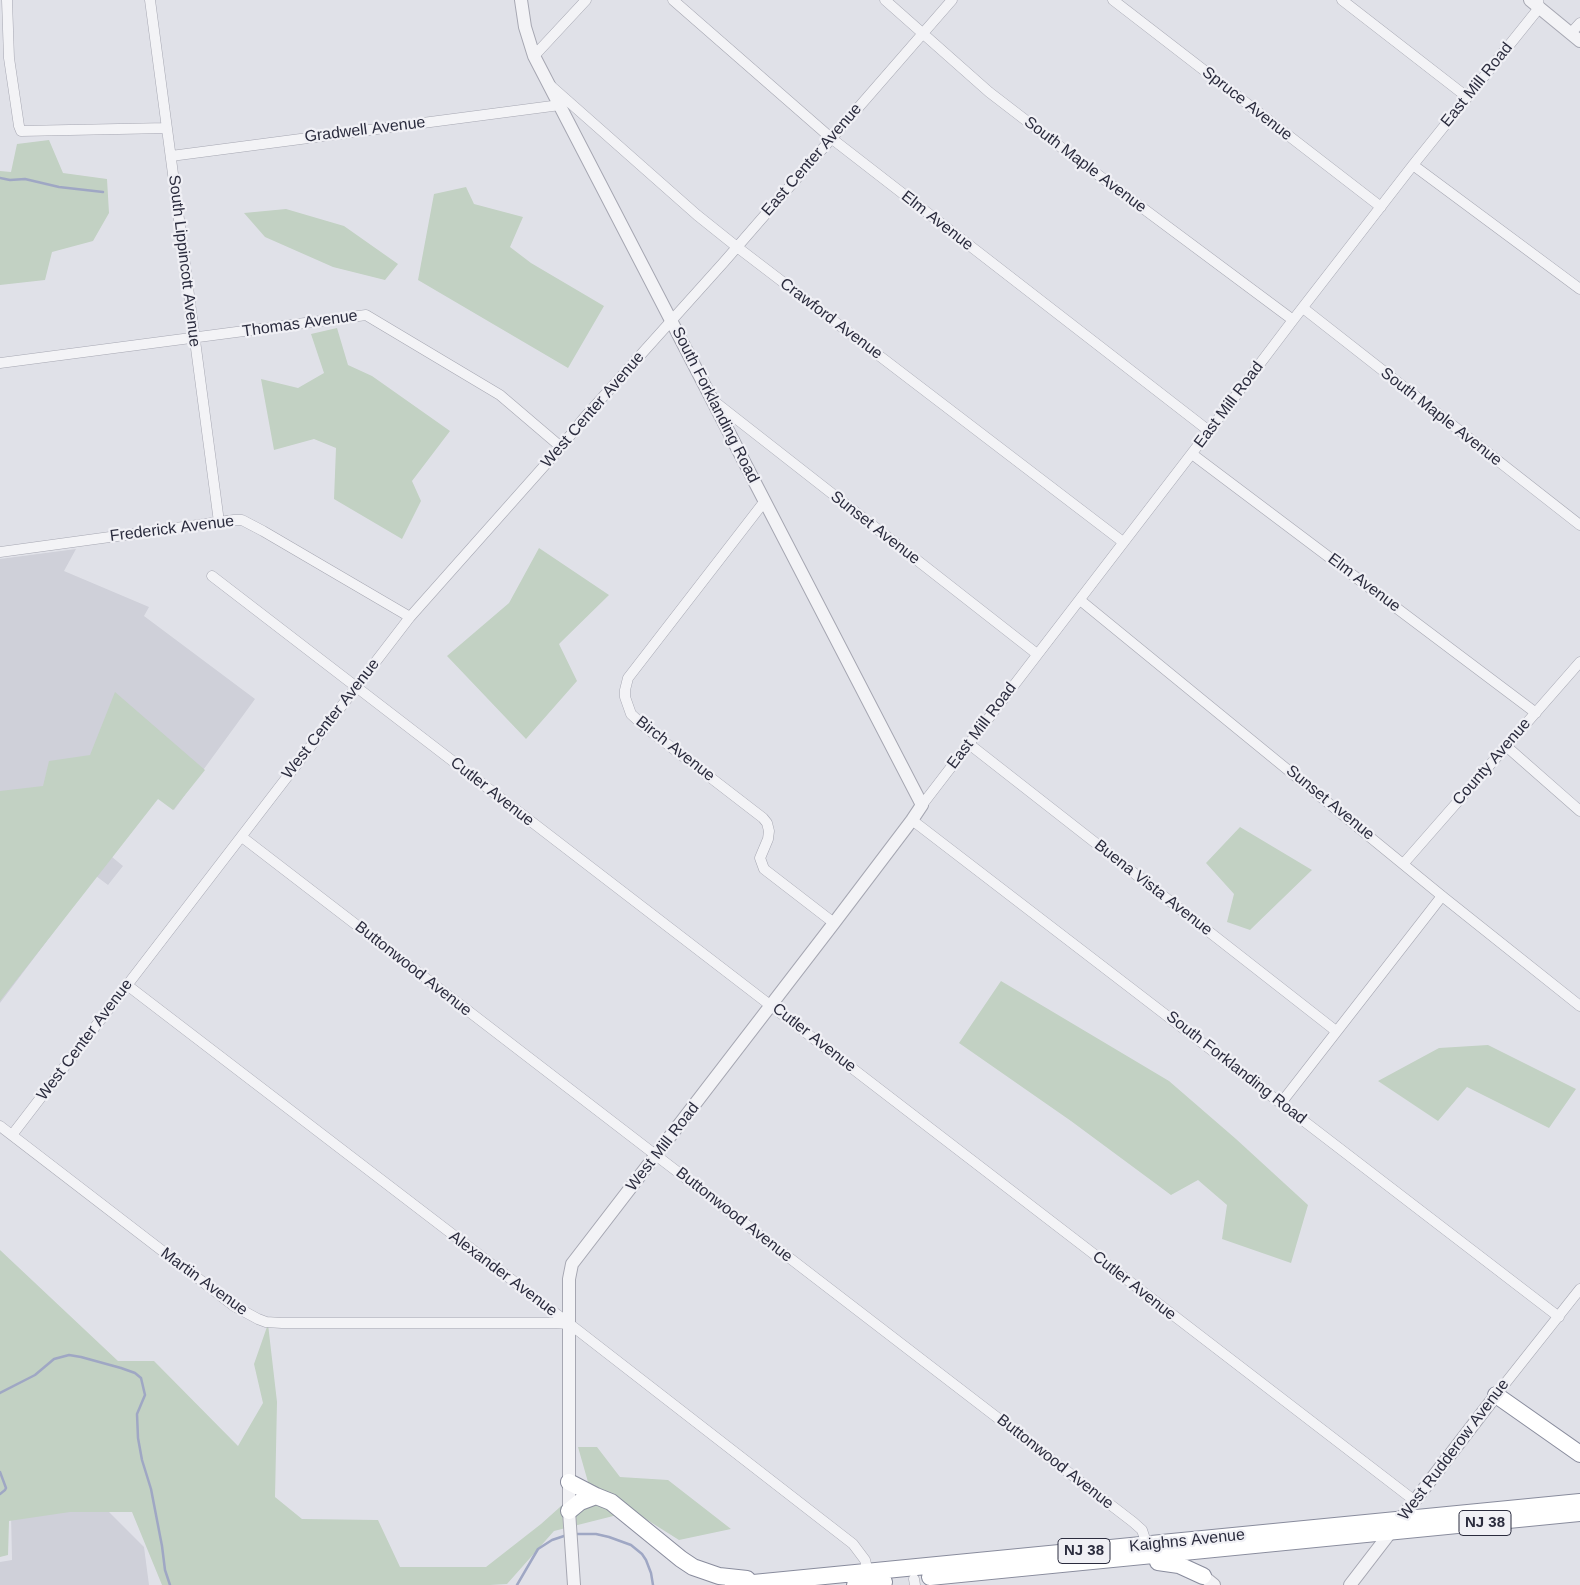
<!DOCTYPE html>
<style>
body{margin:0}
canvas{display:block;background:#e0e1e8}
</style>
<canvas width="1580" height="1585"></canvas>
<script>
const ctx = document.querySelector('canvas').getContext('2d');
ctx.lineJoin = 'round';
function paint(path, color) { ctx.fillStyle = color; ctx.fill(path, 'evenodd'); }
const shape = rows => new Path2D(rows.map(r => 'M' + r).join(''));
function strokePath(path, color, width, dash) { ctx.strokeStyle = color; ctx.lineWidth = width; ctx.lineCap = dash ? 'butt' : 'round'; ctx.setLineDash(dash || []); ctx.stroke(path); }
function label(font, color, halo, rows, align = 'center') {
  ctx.font = font + ' Helvetica,sans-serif'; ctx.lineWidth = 4.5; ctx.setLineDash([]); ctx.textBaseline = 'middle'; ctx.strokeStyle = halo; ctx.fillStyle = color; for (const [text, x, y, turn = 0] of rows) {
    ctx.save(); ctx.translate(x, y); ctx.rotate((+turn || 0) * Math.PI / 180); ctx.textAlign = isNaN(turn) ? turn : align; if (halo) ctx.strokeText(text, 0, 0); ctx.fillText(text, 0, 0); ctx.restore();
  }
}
paint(shape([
 [76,549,64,571,149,607,144,616,255,699,174,810,158,798,112,857,123,866,108,885,96,876,0,1003,0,559],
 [103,1506,144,1547,149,1585,0,1585,0,1562,12,1560,11,1513]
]), '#cfd0d9');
paint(shape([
 [49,140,63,173,107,179,109,213,93,241,52,252,45,280,0,285,0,171,11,172,17,144],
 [466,187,474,204,523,217,510,247,531,263,604,306,568,368,418,280,434,194],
 [286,209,344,226,398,264,385,280,333,267,265,237,244,213],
 [337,328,348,365,372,376,450,431,412,481,421,501,402,539,334,499,336,448,314,439,274,450,261,379,298,388,324,373,311,334],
 [539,548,609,595,559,644,577,681,526,739,447,656,509,603],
 [115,692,205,770,173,810,158,799,0,1001,0,791,43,786,49,761,90,755],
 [1240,827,1312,870,1250,930,1227,922,1234,894,1206,863],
 [1001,981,1169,1081,1236,1139,1308,1205,1291,1263,1222,1239,1227,1205,1198,1180,1171,1195,1071,1121,959,1043],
 [1488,1045,1576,1089,1549,1128,1467,1087,1438,1121,1378,1081,1439,1048],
 [0,1250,118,1361,154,1361,238,1446,263,1403,254,1364,268,1324,277,1402,275,1497,302,1519,378,1520,400,1567,486,1567,541,1524,588,1482,578,1447,597,1447,620,1477,668,1480,731,1529,679,1540,633,1511,554,1531,507,1584,490,1585,162,1585,132,1512,70,1512,9,1521,8,1555,0,1557]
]), '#c2d1c3');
strokePath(shape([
 [0,178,10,180,25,179,59,187,103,192],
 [0,1393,35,1375,54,1359,69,1355,81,1357,121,1368,135,1373,141,1378,145,1395,137,1414,138,1438,142,1460,151,1489,162,1546,165,1570,170,1585],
 [0,1472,6,1488,5,1490,0,1494],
 [574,1534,596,1534,609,1537,631,1545,642,1554,646,1560,651,1573,653,1585],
 [517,1585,538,1549,552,1540,567,1535]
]), '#9fa7c4', 2.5);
const minor = shape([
 [7,0,9,58,19,126,21,131,167,128],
 [150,0,219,522],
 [673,0,831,138,1209,431],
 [885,0,989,92,1054,142,1293,320],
 [1113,0,1381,207],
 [1342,0,1467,97],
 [1571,33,1580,23],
 [534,56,586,0],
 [551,86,697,215,737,247,1123,542],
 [171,156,560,105],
 [1413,165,1580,289],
 [1303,308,1580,525],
 [0,363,366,315,500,395,561,447],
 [715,402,1037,654],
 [1192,454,1536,713],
 [764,502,628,678,625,690,625,697,631,714,645,727,763,818,767,823,769,831,768,839,760,858,764,869,834,923],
 [0,552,234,520,242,520,263,531,410,617],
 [212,576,1415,1501],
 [1080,600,1442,896,1580,1006],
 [969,744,1336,1031],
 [1506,746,1580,811],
 [922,805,1209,431,1293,320,1413,165,1539,8,1538,1],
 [912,820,1559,1317],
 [242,837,1133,1522,1142,1530,1147,1545],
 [1404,863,1580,662],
 [127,985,580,1332,853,1544,865,1560,868,1572],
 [1281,1103,1442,896],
 [0,1126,234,1306,258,1319,266,1322,282,1323,554,1323,569,1324],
 [12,1135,410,617,561,447,584,418,724,262,952,0],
 [1496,1395,1580,1289],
 [914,1579,915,1585]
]);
const tertiary = shape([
 [521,0,525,27,534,56,922,805,912,820,834,923,572,1264,569,1279,569,1511,574,1585],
 [1530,0,1580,41],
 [1203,1576,1214,1585],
 [1350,1585,1496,1395]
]);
const trunk = shape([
 [1496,1395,1580,1454],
 [569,1482,596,1496,611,1502,681,1559,693,1567,719,1576,747,1579],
 [569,1511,580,1502,596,1496],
 [1158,1562,1179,1565,1203,1576],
 [930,1577,1580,1513],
 [733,1585,1580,1502],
 [855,1585,884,1582]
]);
strokePath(minor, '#a6a7b2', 11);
strokePath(tertiary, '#a6a7b2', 14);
strokePath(trunk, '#898c9d', 18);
strokePath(minor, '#f3f3f6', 10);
strokePath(tertiary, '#f3f3f6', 12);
strokePath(trunk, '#fff', 16);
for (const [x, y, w] of [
 [1485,1523,52],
 [1084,1551,52]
]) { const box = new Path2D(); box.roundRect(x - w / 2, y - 12.5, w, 25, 4); ctx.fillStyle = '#f0f0f5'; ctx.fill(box); strokePath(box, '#2b2c3e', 1); }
label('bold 15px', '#2b2c3e', null, [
 ["NJ 38",1485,1523],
 ["NJ 38",1084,1551]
]);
label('16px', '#2b2c3e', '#f0f0f5', [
 ["East Mill Road",1477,85,-51],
 ["Spruce Avenue",1247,104,38],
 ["Gradwell Avenue",365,130,-7],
 ["East Center Avenue",812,160,-49],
 ["South Maple Avenue",1085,165,37],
 ["Elm Avenue",937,221,38],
 ["South Lippincott Avenue",184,261,83],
 ["Crawford Avenue",831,319,37],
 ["Thomas Avenue",300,324,-8],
 ["South Forklanding Road",715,405,63],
 ["East Mill Road",1229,405,-53],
 ["West Center Avenue",593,410,-49],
 ["South Maple Avenue",1441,417,38],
 ["Sunset Avenue",875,528,38],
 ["Frederick Avenue",172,529,-7],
 ["Elm Avenue",1364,583,37],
 ["West Center Avenue",331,719,-52],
 ["East Mill Road",982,726,-53],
 ["Birch Avenue",675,749,38],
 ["County Avenue",1492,762,-49],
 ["Cutler Avenue",492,792,38],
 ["Sunset Avenue",1330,803,39],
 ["Buena Vista Avenue",1153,888,38],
 ["Buttonwood Avenue",413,969,38],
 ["Cutler Avenue",814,1038,38],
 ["West Center Avenue",85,1040,-53],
 ["South Forklanding Road",1236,1068,38],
 ["West Mill Road",663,1147,-52],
 ["Buttonwood Avenue",734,1215,38],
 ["Alexander Avenue",503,1274,37],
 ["Martin Avenue",204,1282,36],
 ["Cutler Avenue",1134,1286,38],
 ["West Rudderow Avenue",1454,1450,-53],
 ["Buttonwood Avenue",1055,1462,38],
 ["Kaighns Avenue",1187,1541,-6]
]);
</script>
